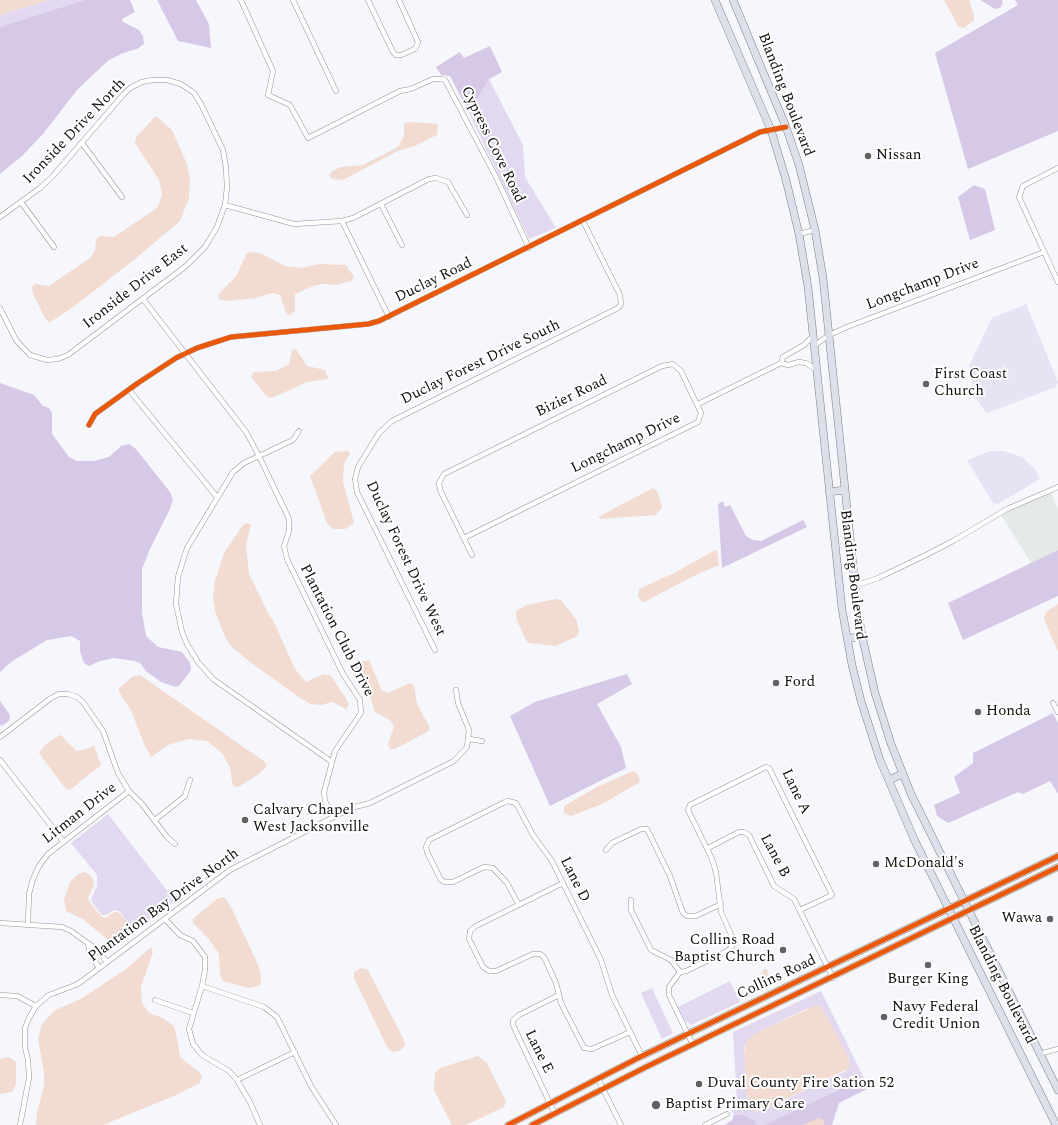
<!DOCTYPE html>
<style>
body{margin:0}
canvas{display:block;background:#f6f7fc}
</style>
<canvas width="1058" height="1125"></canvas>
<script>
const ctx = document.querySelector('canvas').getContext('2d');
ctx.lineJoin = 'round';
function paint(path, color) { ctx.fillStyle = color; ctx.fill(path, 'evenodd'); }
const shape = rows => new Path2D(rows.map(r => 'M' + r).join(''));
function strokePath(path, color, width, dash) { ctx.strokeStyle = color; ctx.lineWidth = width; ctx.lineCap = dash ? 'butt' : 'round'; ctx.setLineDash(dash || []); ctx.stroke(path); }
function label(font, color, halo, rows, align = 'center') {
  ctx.font = font + ' Spectral,serif'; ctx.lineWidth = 4; ctx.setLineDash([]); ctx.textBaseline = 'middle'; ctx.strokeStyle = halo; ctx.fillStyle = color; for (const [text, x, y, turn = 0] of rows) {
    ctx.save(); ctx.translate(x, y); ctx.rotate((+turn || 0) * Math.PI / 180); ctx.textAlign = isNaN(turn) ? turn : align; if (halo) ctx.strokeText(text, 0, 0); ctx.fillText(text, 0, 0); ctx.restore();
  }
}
paint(shape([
 [1050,492,1058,508,1058,550,1031,563,1001,515]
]), '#e5e9e7');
paint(shape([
 [49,0,84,0,0,27,0,16,8,12],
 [489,79,523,145,525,177,556,228,529,239,466,107,475,103],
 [108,814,175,901,135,931,119,911,114,910,106,915,102,915,93,904,91,899,97,886,97,875,71,843],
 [730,981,740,1002,691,1025,685,1021,678,1007],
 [652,988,673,1033,662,1039,641,993],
 [821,991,864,1078,764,1125,758,1125,753,1120,744,1115,734,1115,730,1107,737,1102,733,1032],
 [820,1006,849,1059,846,1071,770,1107,757,1112,751,1108,747,1095,744,1047,762,1030,806,1009]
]), '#e2d9f0');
paint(shape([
 [84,0,130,0,135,12,122,19,123,22,139,30,143,36,144,44,137,49,123,53,109,60,97,71,77,90,43,134,22,156,0,174,0,27],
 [157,0,196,0,209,24,211,48,178,41],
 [980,0,1002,0,1003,3,1000,8,995,9],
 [1015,0,1058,0,1058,131,968,169,935,53,1018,5],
 [490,46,502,72,489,79,475,103,466,107,450,76,441,75,436,67,460,52,464,58],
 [974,185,985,189,995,230,970,240,958,197],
 [0,383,34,395,43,406,49,408,52,413,52,434,69,457,77,461,94,461,109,457,121,446,129,444,136,449,170,492,173,500,170,509,149,551,142,569,142,613,146,636,158,647,182,652,190,663,191,670,180,685,176,687,161,682,146,671,140,663,134,661,114,658,100,661,89,666,84,663,80,651,80,641,71,636,47,640,11,662,0,672],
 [723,501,725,507,730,505,746,536,753,540,761,541,803,520,807,527,722,568,718,504],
 [1058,550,1058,596,963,640,948,603],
 [627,674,632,684,597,704,621,747,626,768,550,806,510,716,535,702],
 [0,701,10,715,9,721,2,726,0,725],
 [1053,713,1058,723,1058,794,1050,781,1023,794,1018,792,948,823,937,816,934,805,960,793,954,777,973,763,973,753],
 [864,1078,869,1088,839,1103,832,1125,824,1125,824,1121,803,1125,764,1125],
 [734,1115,744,1115,753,1120,758,1125,725,1125,732,1120]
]), '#d6c8e7');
paint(shape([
 [1026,304,1058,382,1056,387,987,413,974,396,969,366,992,318],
 [990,451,1004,451,1022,457,1034,468,1040,479,998,504,993,503,967,460]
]), '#e7e2f4');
paint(shape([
 [0,0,49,0,8,12,0,16],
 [944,0,969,0,974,15,974,20,964,28,958,26],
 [156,116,172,130,187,164,190,180,189,198,180,221,135,259,76,305,49,323,44,316,33,294,32,287,35,284,49,286,90,258,95,251,96,240,99,236,114,237,157,208,162,195,159,180,135,143,136,137],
 [414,122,438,124,437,135,415,146,398,151,343,180,332,179,329,175,332,171,341,167,363,165,398,147,404,136,404,123],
 [250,252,260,253,285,266,302,268,319,264,346,265,354,277,351,281,337,285,323,284,313,286,295,294,295,311,291,315,287,315,280,295,272,293,256,298,229,301,220,300,218,295,236,276,247,253],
 [296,349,307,366,325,370,329,379,307,382,272,398,266,396,251,377,254,372,276,371,289,364,292,350],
 [348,451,350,453,344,464,343,481,354,523,345,529,333,529,327,523,310,476,335,452],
 [653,488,657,491,662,505,661,509,655,515,601,519,598,517],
 [246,523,251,524,246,546,249,574,270,617,272,618,295,669,306,682,324,674,331,676,347,700,349,705,346,709,332,702,321,705,311,704,300,698,250,662,232,647,225,637,215,611,213,597,215,581,224,553,242,526],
 [715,550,717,550,719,565,696,575,644,602,642,602,638,596,639,589,676,572],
 [556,599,562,601,577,621,579,632,577,636,556,646,529,643,526,640,517,621,516,611,526,605],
 [1058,604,1058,652,1044,619,1046,612],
 [369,660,382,691,388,693,410,683,414,686,417,704,429,726,429,731,395,749,390,749,388,744,394,727,390,720,375,712,370,696,354,667,359,662],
 [140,675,265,762,267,766,259,774,240,786,234,787,232,782,230,767,222,753,207,741,189,739,168,745,151,757,144,744,131,710,119,692,119,688,133,676],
 [59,735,62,736,76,751,84,750,94,745,101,765,70,790,65,788,39,753,43,747],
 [633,771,638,774,640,782,602,804,571,816,564,813,564,806,597,787],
 [83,872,89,874,93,879,94,885,88,898,91,904,101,916,105,918,114,912,118,912,129,923,120,935,108,940,83,919,66,911,64,900,70,882,77,875],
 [222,897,225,898,232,909,259,967,261,979,261,984,258,986,248,988,223,981,220,976,219,954,208,938,193,923,193,920,195,917,217,899],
 [151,947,153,952,141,987,142,1003,149,1013,163,1018,174,1026,178,1042,180,1057,200,1073,202,1076,200,1083,174,1096,103,1125,36,1125,37,1112,44,1086,44,1073,38,1039,42,1024,55,1010,81,999,126,969],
 [361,968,368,970,404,1040,405,1046,399,1051,393,1052,388,1049,354,978,354,972],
 [764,969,767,969,768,973,768,979,765,981,763,980,762,972],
 [817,1005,822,1008,847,1055,850,1063,849,1068,770,1107,754,1112,747,1095,744,1054,746,1041,762,1030],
 [478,1056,487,1063,506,1101,504,1107,466,1125,452,1125,434,1090,435,1073,440,1068],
 [9,1057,16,1062,16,1084,12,1092,0,1094,0,1059],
 [818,1118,823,1119,824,1125,803,1125]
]), '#f2dbd1');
const street = shape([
 [241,0,273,71,268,95,290,105,308,138,400,91,411,89,433,79,442,79,445,80,497,179,529,248],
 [293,0,336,91],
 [368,0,393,52,396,55,401,55,415,49,418,42,399,0],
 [82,143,122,197],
 [1058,168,1023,186,1019,197,1058,282],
 [21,202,54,247],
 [381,204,402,245],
 [225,205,294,224,342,221,353,218,429,179,436,178,448,182,467,215],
 [0,217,40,188,52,177,123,95,130,88,142,82,153,80,167,80,181,84,194,93,201,104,223,150,226,168,227,187,225,205,217,227,205,247,186,266,68,355,58,359,47,360,30,355,16,340,0,308],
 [342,221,389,317],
 [799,234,815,230],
 [143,299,246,432,259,456,289,519,289,531,284,546,287,559,343,674,360,700,361,713,335,751,324,792,325,801,333,817],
 [814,346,829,335,847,327,1044,252],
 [781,363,783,357,804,345,813,336],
 [129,390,217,497],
 [698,404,781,363,788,365,799,362,806,363,817,370],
 [89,425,95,414,138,383,176,358,197,348,231,337,368,324,379,321,760,132,786,127],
 [299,431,293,440,244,463,233,472,187,548,178,577,176,604,182,632,187,644,198,662,213,679,332,762],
 [464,538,698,422,701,413,681,371,673,364,662,366,444,474,439,483,440,490,472,555],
 [855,586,878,578,926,555,953,541,1007,509,1058,487],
 [435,650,357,492,355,479,358,467,379,433,392,421,618,308,621,304,620,295,583,221],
 [1053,703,1058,712],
 [0,737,51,698,59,694,68,694,77,697,83,702,103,731,118,773,129,791,142,804,167,837,175,844],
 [469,739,482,741],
 [0,760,63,841],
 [155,820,185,796,190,780],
 [708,848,739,832,744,832,749,835,774,886,794,899,833,978],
 [606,850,612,843,641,829,647,829,670,876,683,913,687,916,696,916,721,904],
 [563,883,476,926,470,931,469,939,483,967,489,971,496,971,533,954,540,954,544,957,556,983,561,1003,584,1048,592,1049,630,1032],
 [631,900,631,910,651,950,671,960,680,972],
 [519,905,507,883,493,868,484,867,453,882,445,882,441,880,427,852,426,847,429,840,505,802,508,801,516,803,533,835,552,861,601,960,612,995,642,1056],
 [165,919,180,935,193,941,205,957,205,970,202,986,189,1029,193,1044,202,1055,229,1071,237,1080,250,1102,260,1125],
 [0,923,62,927,71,931,96,949,107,962],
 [28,924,29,894,33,879,39,866,48,854,129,791],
 [88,944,90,953,99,968],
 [202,986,264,1007,277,1017,311,1086,336,1125],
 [0,995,17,996,36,1006],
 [155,1000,193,1013],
 [693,1045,669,995,669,987,680,972,686,971,727,951,732,947,734,941,721,912,716,872,712,859,688,810,690,805,766,767,769,768,832,895,800,910],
 [1039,1054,1058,1049],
 [598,1079,621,1125],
 [237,1080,295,1052],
 [555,1114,513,1025,513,1020,519,1015,559,995],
 [20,1125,29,1078,28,1060,25,1047,25,1028,29,1018,36,1006,49,995,78,984,230,870,351,808,370,803,454,761,467,747,469,730,458,703,456,690],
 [705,1125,727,1114]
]);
const secondary = shape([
 [508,1125,642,1056,1058,856],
 [532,1125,646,1067,1058,867]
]);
const primary = shape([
 [715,0,771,130,786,180,799,234,808,287,842,609,852,665,861,701,880,760,914,839,1056,1125],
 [733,0,786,127,799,165,815,230,823,278,857,604,862,636,875,693,891,744,911,794,1058,1090],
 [829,492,844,490],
 [847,639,862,636],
 [889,780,902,774]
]);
strokePath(street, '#949496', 5.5);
strokePath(secondary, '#8a8b8d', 7);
strokePath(primary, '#818184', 8);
strokePath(street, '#fefeff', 4.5);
strokePath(secondary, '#ecedf5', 6);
strokePath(primary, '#dce0eb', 7);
strokePath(shape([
 [89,425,95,414,138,383,176,358,197,348,231,337,368,324,379,321,760,132,786,127],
 [508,1125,642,1056,1058,856],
 [532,1125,646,1067,1058,867]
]), '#e8590c', 5);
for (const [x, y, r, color] of [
 [868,156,4,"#606163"],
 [926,384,4,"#606163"],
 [776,683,4,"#606163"],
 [978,712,4,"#606163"],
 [245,820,4,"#606163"],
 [876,864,4,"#606163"],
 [1050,919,4,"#606163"],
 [783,950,4,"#606163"],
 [928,965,4,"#606163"],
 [884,1017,4,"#606163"],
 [699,1084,4,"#606163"],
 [656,1105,5,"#606163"]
]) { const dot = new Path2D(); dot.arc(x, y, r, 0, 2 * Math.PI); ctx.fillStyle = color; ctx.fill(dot); strokePath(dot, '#fff', 1.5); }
label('15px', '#101010', '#fff', [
 ["Blanding Boulevard",785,95,69],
 ["Ironside Drive North",75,132,-46],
 ["Cypress Cove Road",492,145,64],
 ["Duclay Road",434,281,-26],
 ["Longchamp Drive",923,285,-21],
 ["Ironside Drive East",136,287,-38],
 ["Duclay Forest Drive South",481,363,-26],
 ["Bizier Road",572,397,-26],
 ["Longchamp Drive",626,444,-26],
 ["Duclay Forest Drive West",405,559,65],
 ["Blanding Boulevard",852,575,83],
 ["Plantation Club Drive",336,631,63],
 ["Lane A",795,792,64],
 ["Litman Drive",80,814,-38],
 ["Lane B",774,856,62],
 ["Lane D",574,880,63],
 ["Plantation Bay Drive North",164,906,-36],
 ["Collins Road",777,978,-25],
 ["Blanding Boulevard",1001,985,63],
 ["Lane E",538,1052,64]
]);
label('15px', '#101010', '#fff', [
 ["Nissan",876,156],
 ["First Coast",934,375],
 ["Church",934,392],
 ["Ford",784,683],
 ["Honda",986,712],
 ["Calvary Chapel",253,811],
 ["West Jacksonville",253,828],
 ["McDonald's",884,864],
 ["Wawa",1042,919,"right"],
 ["Collins Road",775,941,"right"],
 ["Baptist Church",775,958,"right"],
 ["Burger King",928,980,"center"],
 ["Navy Federal",892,1008],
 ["Credit Union",892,1025],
 ["Duval County Fire Sation 52",707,1084],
 ["Baptist Primary Care",665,1105]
], 'left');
</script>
